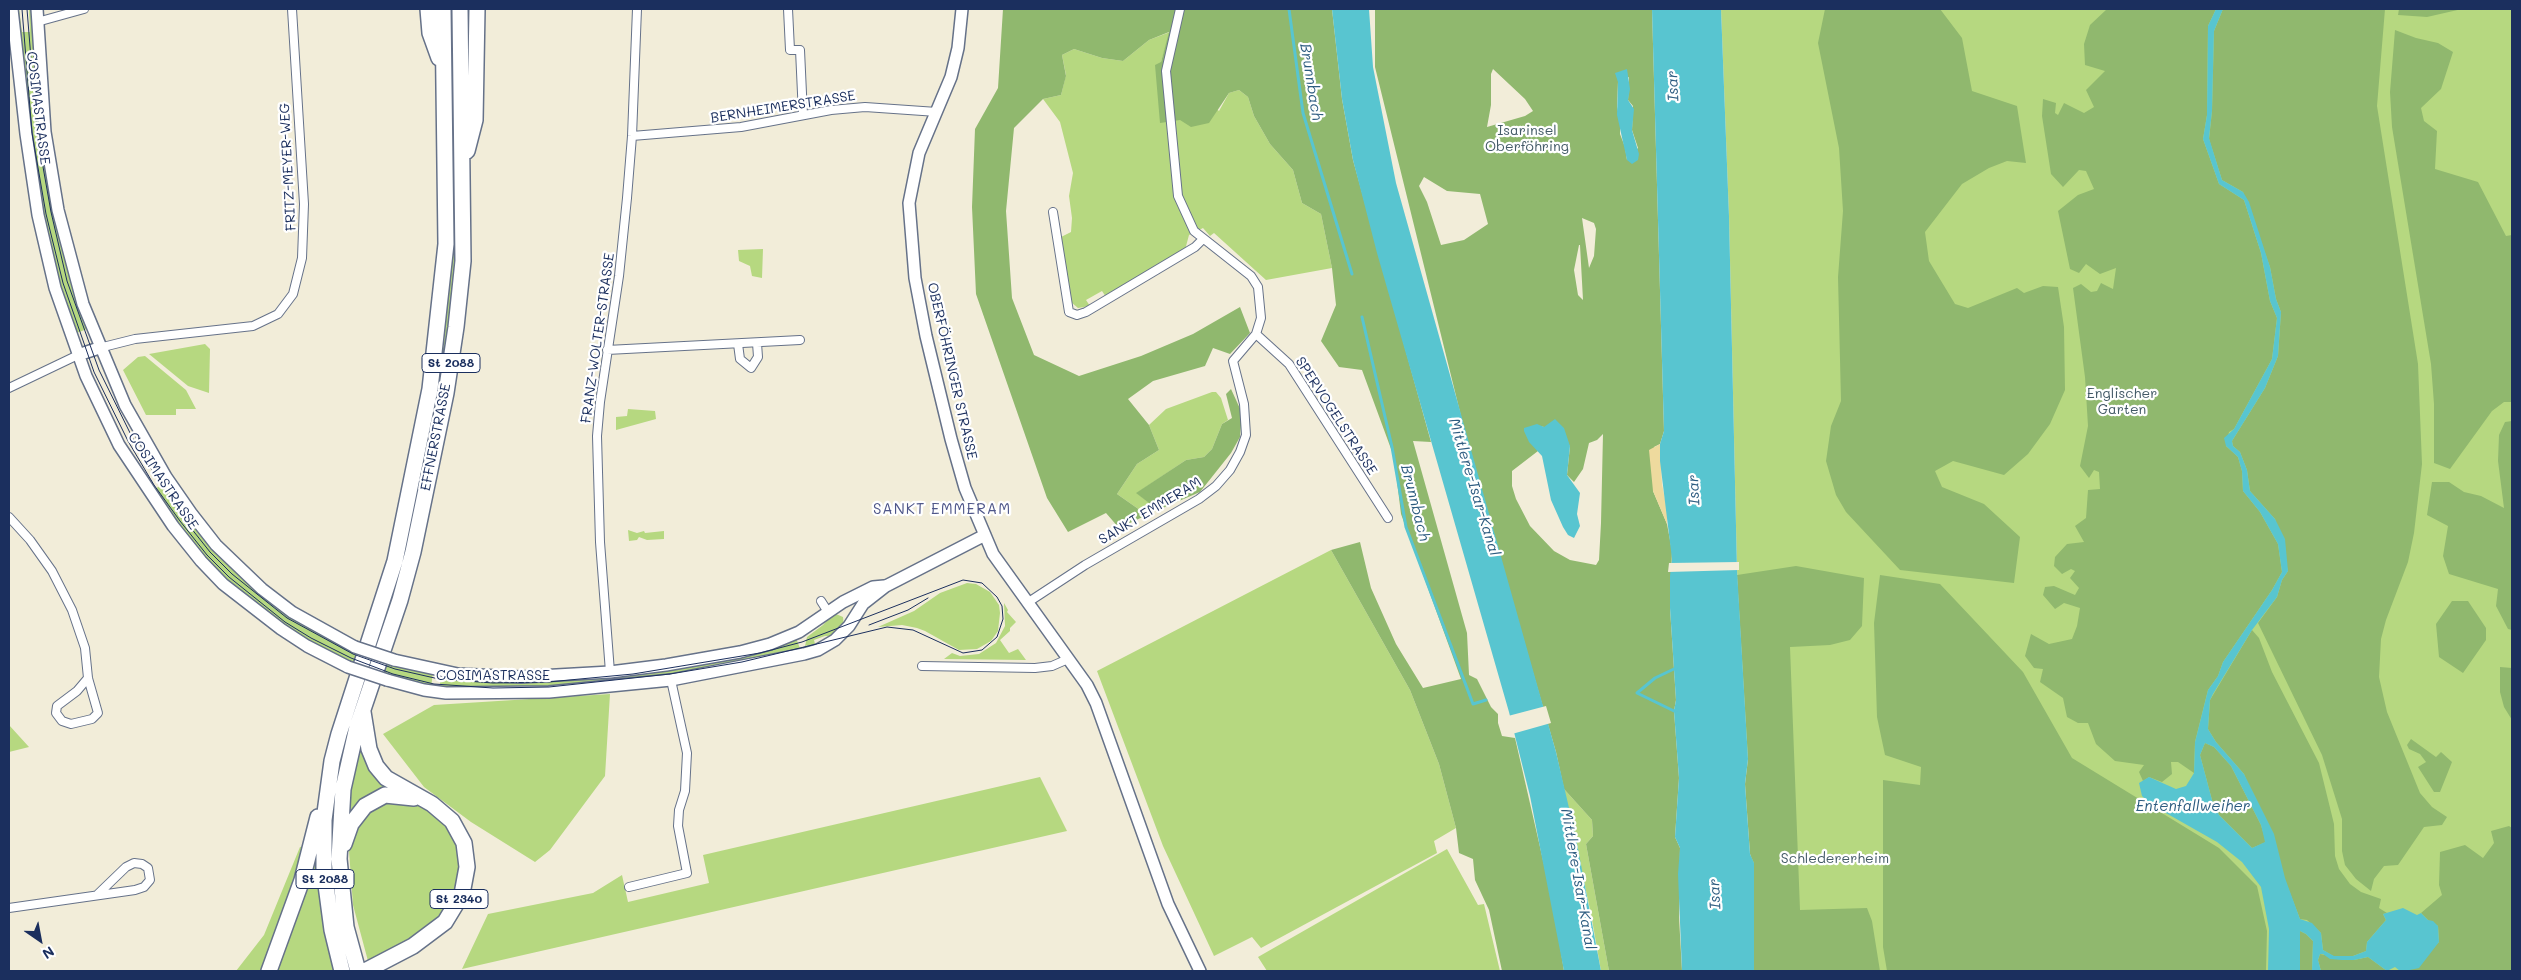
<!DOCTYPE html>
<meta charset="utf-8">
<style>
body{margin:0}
#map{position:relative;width:2521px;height:980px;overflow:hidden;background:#f2edd9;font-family:Mali,sans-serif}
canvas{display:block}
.frame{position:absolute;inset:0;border:10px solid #1b2f5e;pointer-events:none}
.north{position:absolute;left:15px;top:915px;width:50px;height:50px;-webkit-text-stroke:4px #fff;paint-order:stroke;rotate:147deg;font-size:14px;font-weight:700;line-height:20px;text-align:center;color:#1b2f5e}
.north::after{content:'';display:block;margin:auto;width:18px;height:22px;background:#1b2f5e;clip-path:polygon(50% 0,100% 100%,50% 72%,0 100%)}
</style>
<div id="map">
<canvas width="2521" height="980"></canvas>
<div class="frame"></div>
<div class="north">N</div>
</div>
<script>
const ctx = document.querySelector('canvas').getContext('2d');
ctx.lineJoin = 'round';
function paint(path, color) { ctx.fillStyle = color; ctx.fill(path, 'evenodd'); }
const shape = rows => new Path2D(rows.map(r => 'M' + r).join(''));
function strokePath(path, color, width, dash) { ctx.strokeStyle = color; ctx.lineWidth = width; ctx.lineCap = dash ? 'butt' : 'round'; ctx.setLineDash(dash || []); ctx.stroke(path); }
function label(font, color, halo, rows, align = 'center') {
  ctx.font = font + ' Mali,sans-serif'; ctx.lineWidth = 4.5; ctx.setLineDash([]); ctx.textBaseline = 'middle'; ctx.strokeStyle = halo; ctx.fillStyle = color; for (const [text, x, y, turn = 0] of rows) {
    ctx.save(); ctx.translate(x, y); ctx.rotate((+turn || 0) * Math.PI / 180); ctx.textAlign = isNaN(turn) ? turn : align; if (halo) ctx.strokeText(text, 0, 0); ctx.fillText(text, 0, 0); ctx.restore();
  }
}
paint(shape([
 [16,9,19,9,22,32,30,32,29,9,33,9,41,122,38,123,39,128,41,128,60,238,87,329,74,334,54,270,33,161],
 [448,9,453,9,456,266,449,343,431,429,444,342,451,266],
 [1721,9,2512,9,2512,971,1754,971,1748,759,1737,570,1729,216],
 [1170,32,1161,62,1219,111,1229,93,1239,90,1248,97,1254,116,1270,144,1293,170,1302,203,1321,214,1332,268,1266,280,1214,233,1210,236,1203,228,1189,235,1185,250,1106,297,1102,291,1086,300,1090,306,1078,308,1071,302,1061,237,1071,232,1072,218,1069,196,1073,173,1060,122,1043,99,1061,95,1066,75,1062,55,1074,49,1102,58,1123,61,1149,40],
 [763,249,762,278,752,276,750,266,739,261,738,250],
 [205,344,210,349,209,393,188,386,149,354],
 [145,356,186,390,196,409,176,409,176,415,146,415,123,370,138,357],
 [1212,392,1216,392,1221,398,1228,420,1222,424,1212,449,1204,457,1186,460,1137,493,1158,510,1147,515,1117,494,1137,464,1159,450,1149,425,1166,409],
 [628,409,655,411,656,419,616,430,616,417,627,416],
 [165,483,216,554,249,585,275,606,274,607,321,634,370,658,408,535,411,531,412,536,374,659,433,672,431,688,370,671,342,761,347,953,332,890,330,835,337,760,366,669,311,645,243,597,199,552,153,490],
 [628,530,637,533,644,531,645,533,664,531,664,539,647,540,639,537,637,540,629,541],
 [1331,550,1410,690,1439,764,1456,828,1434,841,1437,853,1261,948,1252,937,1214,956,1163,846,1097,671],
 [967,583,976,584,990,592,999,605,1000,613,998,631,991,641,977,649,959,650,925,631,917,628,902,625,878,627,914,611,940,593],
 [1004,603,1008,610,1007,612,1016,622,1010,628,1010,631,1000,640,1009,653,1018,649,1026,660,944,659,952,653,960,656,979,654,996,643,1005,626],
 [836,614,843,617,844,627,830,639,829,636,825,636,814,640,815,644,805,646,807,637,823,625,831,616],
 [796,638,801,651,742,665,597,685,439,689,442,674,489,679,489,681,494,682,572,677],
 [610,694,605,776,550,850,535,862,471,822,424,787,383,734,434,705],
 [9,725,29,747,9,752],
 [359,737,392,786,348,818,347,790],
 [1040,777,1067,831,462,969,488,914,593,893,622,875,628,902,709,883,703,855],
 [1564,789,1592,820,1593,836,1586,844,1609,971,1601,971,1591,914],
 [382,801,419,803,449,827,457,842,460,857,458,887,440,917,410,940,368,961,353,905,349,851,353,833,363,814],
 [318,843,318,885,327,942,334,971,236,971,264,935,300,847],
 [1447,849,1478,905,1484,904,1500,971,1267,971,1258,957]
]), '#b6d880');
paint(shape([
 [1003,9,1332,9,1342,99,1353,160,1431,442,1413,441,1467,633,1469,675,1477,679,1491,707,1498,714,1498,723,1502,736,1515,738,1554,908,1564,971,1502,971,1489,910,1475,880,1473,859,1459,853,1456,828,1439,764,1410,690,1331,550,1360,542,1371,588,1396,644,1423,688,1461,679,1401,514,1394,457,1362,370,1339,367,1321,341,1336,305,1332,268,1321,214,1302,203,1293,170,1270,144,1254,116,1248,97,1239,90,1229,93,1209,123,1191,127,1180,120,1160,123,1155,65,1161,62,1169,32,1149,40,1123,61,1102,58,1074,49,1062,55,1066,76,1061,95,1043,99,1014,128,1006,211,1012,298,1034,355,1079,376,1141,356,1193,334,1240,307,1250,333,1230,354,1213,348,1205,366,1153,381,1128,399,1149,425,1159,450,1137,464,1117,494,1147,515,1119,528,1106,513,1068,532,1047,498,976,294,972,207,975,129,998,88],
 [1375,9,1652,9,1664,431,1660,444,1654,447,1653,491,1667,524,1672,551,1670,608,1676,700,1674,711,1679,778,1675,837,1680,848,1679,917,1682,971,1609,971,1586,844,1593,836,1592,820,1564,789,1556,752,1475,473,1375,67],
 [1493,69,1525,99,1533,111,1525,116,1487,127,1491,105,1491,74],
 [1629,77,1628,100,1633,106,1632,130,1638,148,1627,160,1625,147,1620,134,1620,120,1617,107,1618,82],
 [1424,177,1447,191,1480,194,1488,224,1464,240,1441,245,1427,202,1419,186],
 [1582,218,1594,223,1596,229,1594,256,1589,268],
 [1579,245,1580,245,1583,300,1578,295,1574,270],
 [1539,426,1544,427,1570,446,1567,475,1574,482,1583,469,1589,443,1597,440,1603,434,1601,523,1599,560,1596,565,1570,560,1554,551,1530,526,1516,499,1512,486,1512,471,1538,451],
 [1825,9,1940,9,1962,38,1972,91,2017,106,2026,163,2007,161,1989,168,1962,184,1925,232,1929,261,1955,304,1968,308,2017,288,2024,293,2043,286,2058,287,2064,327,2065,390,2050,424,2028,454,2004,475,1953,461,1935,471,1942,487,1984,504,2020,537,2014,583,1900,570,1846,512,1836,495,1826,461,1831,426,1841,401,1838,277,1843,211,1839,148,1818,43],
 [2107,9,2216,9,2208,26,2207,115,2203,139,2219,184,2244,200,2261,253,2270,301,2277,318,2272,359,2234,429,2229,432,2226,446,2238,457,2242,471,2243,491,2260,512,2278,544,2282,572,2272,590,2223,662,2218,676,2208,690,2195,742,2194,773,2178,762,2171,762,2172,774,2162,782,2149,777,2143,781,2139,772,2144,765,2115,761,2096,744,2088,723,2078,723,2067,717,2063,698,2040,682,2043,669,2034,668,2025,656,2031,634,2049,644,2072,639,2077,626,2080,608,2064,603,2055,609,2043,595,2045,587,2054,586,2075,595,2079,588,2070,578,2075,571,2071,569,2062,574,2054,566,2055,557,2067,544,2084,542,2075,526,2086,518,2088,490,2100,489,2099,472,2094,470,2089,478,2080,466,2088,426,2085,377,2073,288,2081,284,2091,292,2097,291,2101,283,2113,289,2116,268,2100,274,2086,264,2079,273,2070,269,2058,211,2078,195,2094,189,2086,171,2079,170,2063,187,2051,174,2042,116,2043,99,2056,103,2055,113,2058,115,2064,103,2084,113,2094,107,2086,90,2105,71,2085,65,2084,44,2090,25],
 [2223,9,2385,9,2377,106,2418,364,2422,464,2414,533,2408,562,2386,620,2381,639,2379,677,2387,712,2420,793,2432,807,2447,817,2442,825,2424,827,2398,865,2384,866,2374,879,2371,891,2356,879,2345,865,2342,851,2342,819,2322,755,2258,623,2277,597,2282,580,2288,571,2275,519,2250,491,2247,470,2240,452,2233,446,2232,441,2265,388,2278,356,2281,312,2276,299,2270,267,2243,192,2222,180,2209,139,2212,111,2214,31],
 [2399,9,2462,9,2427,17,2398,15],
 [2395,30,2416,38,2438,43,2453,52,2441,89,2421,108,2424,121,2437,131,2435,169,2478,182,2506,236,2512,235,2512,402,2504,402,2492,411,2450,469,2434,463,2434,404,2431,364,2392,127,2390,92],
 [1231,389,1242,413,1240,437,1231,453,1200,492,1158,510,1136,493,1186,460,1204,457,1212,449,1222,424,1232,418,1226,394],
 [2512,421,2512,630,2508,629,2496,606,2498,589,2449,574,2443,556,2448,526,2427,515,2432,482,2449,482,2464,492,2481,496,2504,508,2498,461,2499,435,2505,422],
 [1796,566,1864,578,1862,626,1850,640,1830,645,1790,647,1800,910,1867,908,1872,921,1880,971,1754,971,1754,863,1750,854,1745,784,1748,759,1737,575],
 [1880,575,1940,584,2023,672,2072,758,2219,848,2257,886,2267,931,2266,971,1887,971,1883,947,1883,780,1920,785,1921,767,1885,755,1877,717,1874,623],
 [2452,601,2468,601,2486,628,2486,640,2463,673,2439,657,2436,624],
 [2252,630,2259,638,2272,672,2319,763,2334,824,2335,856,2339,869,2350,884,2361,892,2381,899,2379,908,2387,913,2383,914,2386,920,2367,942,2366,951,2353,956,2333,956,2323,950,2321,933,2307,920,2300,919,2244,774,2216,742,2208,729,2210,700],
 [2500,667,2512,668,2512,720,2504,707,2500,692],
 [2411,739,2436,757,2441,752,2452,762,2440,792,2434,792,2418,767,2426,762,2420,754,2409,749,2407,745],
 [2205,743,2214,747,2231,766,2261,825,2266,842,2252,848,2219,815,2212,800,2200,755],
 [2509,826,2512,828,2512,971,2405,971,2439,942,2438,926,2428,920,2421,913,2442,895,2439,885,2440,852,2465,845,2483,858,2494,843,2491,831],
 [2300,931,2306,934,2313,941,2312,971,2300,971],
 [2320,954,2354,960,2368,957,2387,971,2321,971,2318,960]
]), '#90b86e');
paint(shape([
 [1660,444,1662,484,1667,509,1667,524,1653,491,1649,450]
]), '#eeda9e');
paint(shape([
 [1332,9,1369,9,1373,67,1396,183,1556,752,1576,838,1601,971,1564,971,1530,796,1509,712,1377,253,1353,160,1342,99],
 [1652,9,1721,9,1729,216,1737,570,1748,759,1745,784,1750,854,1754,863,1754,971,1682,971,1678,874,1680,848,1675,837,1679,778,1674,711,1676,700,1670,608,1670,576,1672,559,1660,461,1660,444,1664,431],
 [2216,9,2223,9,2214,31,2212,111,2209,138,2222,180,2243,192,2249,202,2270,267,2276,299,2281,312,2278,356,2265,388,2232,441,2233,446,2240,452,2247,470,2250,491,2275,519,2285,539,2288,571,2282,580,2277,597,2252,630,2213,694,2210,700,2208,729,2216,742,2244,774,2274,834,2285,878,2300,919,2312,923,2321,933,2323,950,2334,956,2353,956,2366,951,2367,942,2386,920,2383,914,2403,908,2417,915,2421,913,2428,920,2433,921,2438,926,2439,942,2419,968,2405,971,2400,971,2395,967,2387,971,2368,957,2354,960,2342,960,2330,959,2323,954,2320,954,2318,960,2321,971,2312,971,2313,941,2306,934,2300,931,2300,971,2268,971,2269,929,2261,887,2242,862,2217,842,2150,804,2142,796,2139,783,2149,777,2176,789,2186,786,2194,773,2195,742,2208,690,2218,676,2223,662,2272,590,2282,572,2278,544,2260,512,2243,491,2242,471,2238,457,2226,446,2224,438,2234,429,2272,359,2277,318,2270,301,2261,253,2244,200,2219,184,2203,139,2207,115,2208,26],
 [2205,743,2214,747,2231,766,2261,825,2265,842,2252,848,2219,815,2212,800,2200,755],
 [1627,69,1630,89,1628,100,1634,109,1632,130,1639,154,1638,160,1632,164,1627,160,1617,115,1618,82,1615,73],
 [1555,419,1564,428,1570,446,1567,475,1580,493,1577,514,1580,526,1574,538,1568,535,1563,527,1551,500,1542,456,1529,442,1524,431,1524,428,1537,424,1544,427]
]), '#58c5d0');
paint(shape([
 [1739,562,1739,570,1668,572,1669,563],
 [1546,706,1551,723,1512,734,1508,716]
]), '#f2edd9');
strokePath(shape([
 [1289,9,1303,113,1352,274],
 [1362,317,1392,447,1406,527,1473,704,1486,700],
 [1676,668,1655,678,1637,693,1674,711,1677,710]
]), '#58c5d0', 3);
const street = shape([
 [788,9,790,50,800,50,803,115],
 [37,22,84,9],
 [632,136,741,127,831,110,865,107,937,112],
 [1053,212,1069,312,1077,315,1086,312,1195,247,1203,239],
 [1256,334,1289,364,1388,518],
 [738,344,740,359,751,368,758,357,757,343],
 [99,348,135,339,253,326,278,314,293,294,302,258,304,204,292,9],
 [607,350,800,340],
 [9,388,78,355],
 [9,517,30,540,52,571,72,610,85,648,88,678,98,713,92,719,71,724,62,721,56,713,57,706,77,691,88,678],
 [821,601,828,612],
 [1027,603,1085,565,1199,499,1216,486,1230,470,1240,452,1246,435,1244,404,1233,361,1256,334,1261,318,1258,287,1251,276,1194,231,1178,196,1166,71,1180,9],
 [922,666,1035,668,1052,666,1068,659],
 [610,672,600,542,597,436,600,402,619,276,627,198,632,136,637,9],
 [629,887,687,873,678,826,679,810,685,791,687,753,671,680],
 [9,908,135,890,144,887,150,880,148,868,142,864,134,863,126,867,98,894]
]);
const secondary = shape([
 [12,9,26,134,38,215,55,288,86,376,119,445,173,526,201,561,223,584,281,629,307,646,348,667],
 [37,9,45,132,58,210,83,304,125,405,166,477,191,513,216,545,262,589,292,612,355,647],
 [962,9,958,48,951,77,919,153,909,203,915,278,926,336,951,439,965,488,993,554,1087,685,1096,703,1168,904,1200,971],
 [78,355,99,348],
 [394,660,458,674,521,677,610,672,666,665,740,652,770,644,799,632,843,602,873,587,884,586],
 [387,680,424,690,446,693,549,692,671,680,804,654,818,650,835,640,849,626,863,604,886,586,985,535]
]);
const highway = shape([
 [428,9,430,33,439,58],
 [467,151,475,120,477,9],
 [363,712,369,749,376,766,386,778,432,804,452,821,464,843,467,867,462,894,445,922,413,946,365,971],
 [344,844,351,824,365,806,385,795,414,798],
 [269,971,302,880,318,817],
 [342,971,332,930,324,870,324,820,332,761,339,734,395,561,430,389,446,244,443,9],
 [358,971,346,927,339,859,343,789,357,727,400,600,413,552,446,393,456,327,463,261,460,9]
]);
strokePath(street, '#667289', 10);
strokePath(secondary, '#667289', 14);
strokePath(highway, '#667289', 18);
strokePath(street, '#fff', 8);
strokePath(secondary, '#fff', 11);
strokePath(highway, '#fff', 15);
strokePath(shape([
 [22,9,32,133,46,214,63,283,94,372,128,441,154,485,180,521,207,555,229,577,285,622,311,638,351,658,393,674,434,684,493,688,549,687,670,674,742,662,887,627,913,630,963,653,982,650,997,637,1003,619,1002,606,997,597,982,583,963,580,802,642,760,653,633,674,548,682,493,683,439,679,395,669,353,654,287,618,232,574,210,552,183,518,136,445,99,370,67,281,51,212,37,133,27,9],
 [869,625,908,610,928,598]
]), '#1b2f5e', 1);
const secondaryBridge = shape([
 [355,647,394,660],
 [348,667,387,680]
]);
strokePath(secondaryBridge, '#667289', 14, []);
strokePath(secondaryBridge, '#fff', 11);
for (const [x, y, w] of [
 [451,363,58],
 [325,879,58],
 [459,899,58]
]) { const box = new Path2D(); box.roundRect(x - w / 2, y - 9.5, w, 19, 4); ctx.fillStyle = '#fff'; ctx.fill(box); strokePath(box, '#1b2f5e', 1); }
label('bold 12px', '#1b2f5e', null, [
 ["St 2088",451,363],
 ["St 2088",325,879],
 ["St 2340",459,899]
]);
label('14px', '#1b2f5e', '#fff', [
 ["BERNHEIMERSTRASSE",783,107,-9],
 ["COSIMASTRASSE",38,108,83],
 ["FRITZ-MEYER-WEG",288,167,-93],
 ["FRANZ-WOLTER-STRASSE",598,338,-82],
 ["OBERFÖHRINGER STRASSE",952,371,77],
 ["SPERVOGELSTRASSE",1336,416,57],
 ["EFFNERSTRASSE",436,437,-79],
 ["COSIMASTRASSE",163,481,56],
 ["SANKT EMMERAM",1150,511,-31],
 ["COSIMASTRASSE",493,676]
]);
label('14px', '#425966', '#fff', [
 ["Isarinsel",1527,131],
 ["Oberföhring",1527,147],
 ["Englischer",2122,394],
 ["Garten",2122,410],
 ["Schledererheim",1835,859]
]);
label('italic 15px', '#2d5c80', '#fff', [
 ["Brunnbach",1311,82,81],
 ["Isar",1673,86,-93],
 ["Mittlere-Isar-Kanal",1474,487,73],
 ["Isar",1694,490,-93],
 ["Brunnbach",1415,503,76],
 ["Entenfallweiher",2193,806],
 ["Mittlere-Isar-Kanal",1578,879,80],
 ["Isar",1715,894,-93]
]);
ctx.letterSpacing = '1px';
label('15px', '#4f578a', '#fff', [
 ["SANKT EMMERAM",942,509]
]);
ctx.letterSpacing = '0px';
</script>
